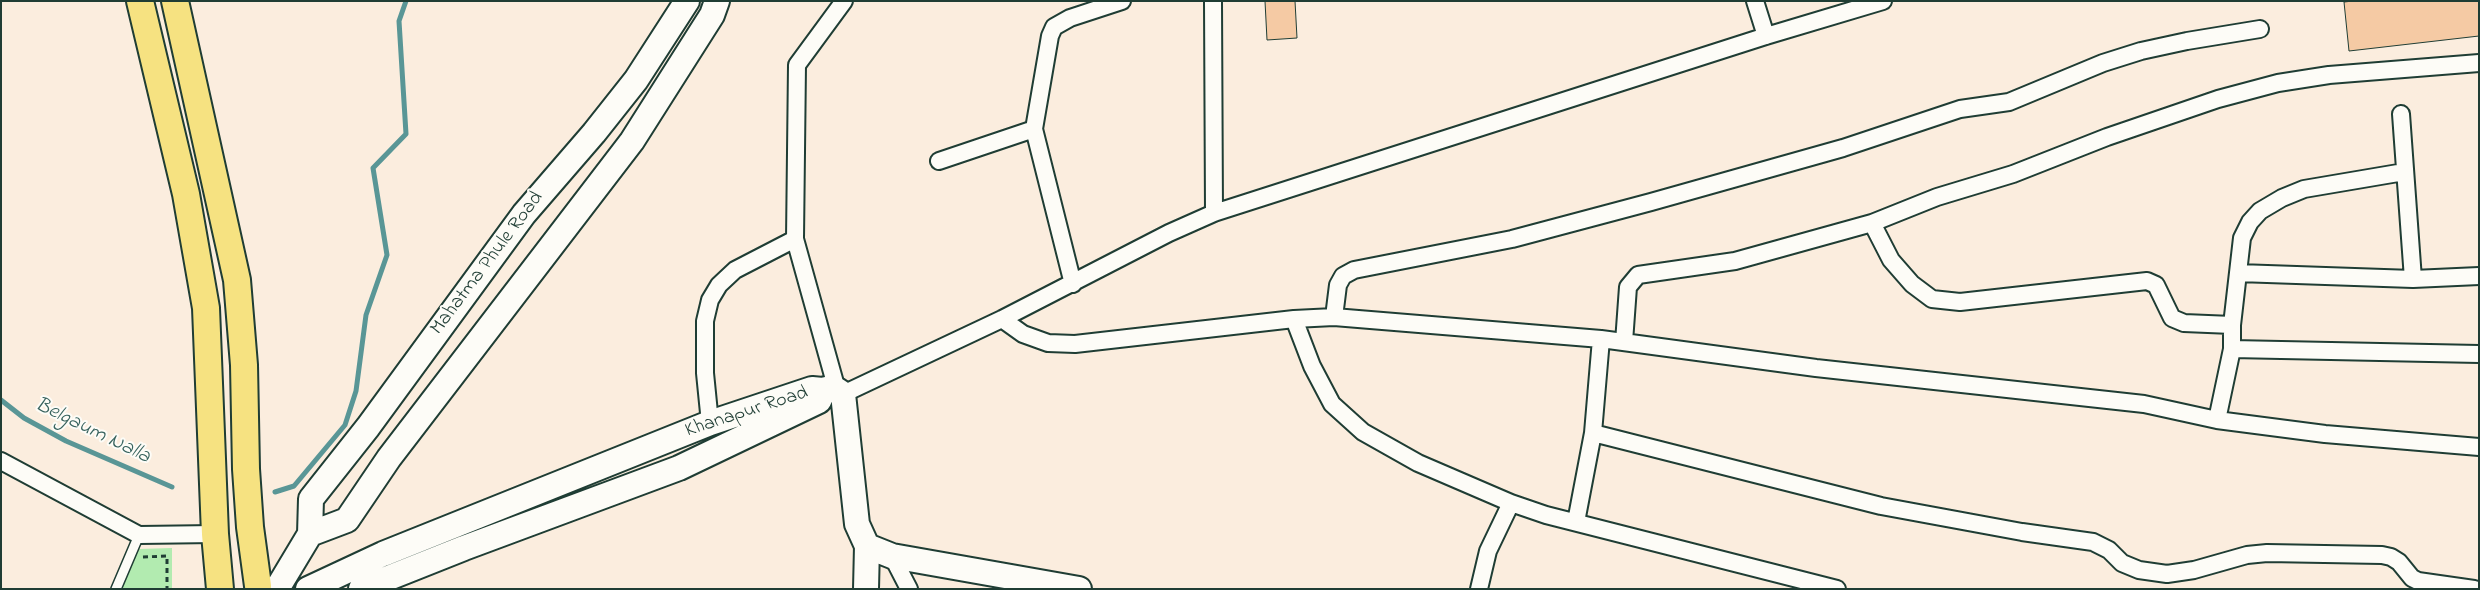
<!DOCTYPE html>
<style>
body{margin:0}
#map{position:relative;width:2480px;height:590px;overflow:hidden;background:#fbedde;font-family:"Indie Flower",sans-serif}
canvas{display:block}
.frame{position:absolute;inset:0;border:2px solid #1f3d34;pointer-events:none}
</style>
<div id="map">
<canvas width="2480" height="590"></canvas>
<div class="frame"></div>
</div>
<script>
const ctx = document.querySelector('canvas').getContext('2d');
ctx.lineJoin = 'round';
function paint(path, color) { ctx.fillStyle = color; ctx.fill(path, 'evenodd'); }
const shape = rows => new Path2D(rows.map(r => 'M' + r).join(''));
function strokePath(path, color, width, dash) { ctx.strokeStyle = color; ctx.lineWidth = width; ctx.lineCap = dash ? 'butt' : 'round'; ctx.setLineDash(dash || []); ctx.stroke(path); }
function label(font, color, halo, rows, align = 'center') {
  ctx.font = font + ' "Indie Flower",sans-serif'; ctx.lineWidth = 4; ctx.setLineDash([]); ctx.textBaseline = 'middle'; ctx.strokeStyle = halo; ctx.fillStyle = color; for (const [text, x, y, turn = 0] of rows) {
    ctx.save(); ctx.translate(x, y); ctx.rotate((+turn || 0) * Math.PI / 180); ctx.textAlign = isNaN(turn) ? turn : align; if (halo) ctx.strokeText(text, 0, 0); ctx.fillText(text, 0, 0); ctx.restore();
  }
}
paint(shape([
 [172,548,172,589,122,589,138,549]
]), '#b2ebb0');
strokePath(shape([
 [1,400,24,418,66,441,172,487],
 [275,492,294,486,345,425,356,391,366,315,387,255,373,168,406,134,399,21,406,1]
]), '#599696', 5);
const building = shape([
 [1265,1,1295,1,1297,38,1267,40,1265,1],
 [2353,1,2479,1,2479,36,2349,51,2344,2,2353,1]
]);
paint(building, '#f5caa4');
strokePath(building, '#1f3d34', 1);
const lane = shape([
 [116,589,139,535]
]);
const street = shape([
 [1213,1,1214,213],
 [1755,1,1766,36],
 [2401,114,2413,279],
 [1034,129,1073,284],
 [939,161,1034,129,1050,36,1054,27,1070,18,1122,1],
 [1872,223,1891,260,1912,284,1932,299,1960,302,2147,281,2156,285,2172,318,2184,323,2232,325],
 [2238,273,2413,279,2479,276],
 [1334,317,1338,285,1343,276,1354,270,1512,239,1651,202,1843,148,1960,109,2009,102,2103,63,2141,51,2187,41,2260,29],
 [1002,319,1023,334,1048,343,1075,344,1294,319,1334,317,1601,339,1816,368,2144,404,2217,420,2325,434,2479,447],
 [1294,319,1312,366,1332,404,1363,432,1418,463,1511,503,1546,515,1837,589],
 [1624,342,1628,287,1638,275,1735,261,1872,223,1937,197,2013,174,2107,137,2218,99,2278,83,2329,75,2479,63],
 [2232,349,2479,354],
 [837,390,795,239,797,65,844,1],
 [843,394,1002,319,1169,233,1214,213,1766,36,1883,1],
 [2217,420,2232,349,2232,325,2242,238,2250,222,2260,211,2282,198,2304,189,2404,172],
 [710,423,705,373,705,321,710,300,719,285,735,270,795,239],
 [1593,433,1881,506,2022,532,2093,542,2109,550,2122,563,2139,570,2167,574,2194,570,2247,555,2267,553,2382,555,2391,557,2399,562,2412,578,2418,581,2474,589],
 [1,461,139,535,215,534],
 [1576,522,1593,433,1601,339],
 [892,556,909,589],
 [1479,589,1488,551,1511,503]
]);
const secondary = shape([
 [310,534,311,499,368,427,524,214,594,133,636,80,687,1],
 [277,589,310,534,347,520,389,458,632,141,712,15,717,1],
 [308,589,383,554,710,423,812,389,823,390,830,388,837,390,843,394,857,524,867,546,892,556,1079,589],
 [361,589,464,548,679,468,819,401,823,392],
 [866,589,867,546]
]);
const primary = shape([
 [140,1,186,194,206,308,215,534,220,589],
 [175,1,237,280,244,365,246,469,250,527,258,586]
]);
strokePath(lane, '#1f3d34', 12);
strokePath(street, '#1f3d34', 20);
strokePath(secondary, '#1f3d34', 28);
strokePath(primary, '#1f3d34', 30);
strokePath(shape([
 [143,557,167,556,167,589]
]), '#1f3d34', 3, [5, 4]);
strokePath(lane, '#fdfcf7', 9);
strokePath(street, '#fdfcf7', 16);
strokePath(secondary, '#fdfcf7', 24);
strokePath(primary, '#f6e281', 26);
label('20px', '#1f3d34', '#fdfcf7', [
 ["Mahatma Phule Road",488,264,-53],
 ["Khanapur Road",747,413,-18]
]);
label('italic 21px', '#37625d', '#fdfcf7', [
 ["Belgaum Nalla",92,432,26]
]);
</script>
